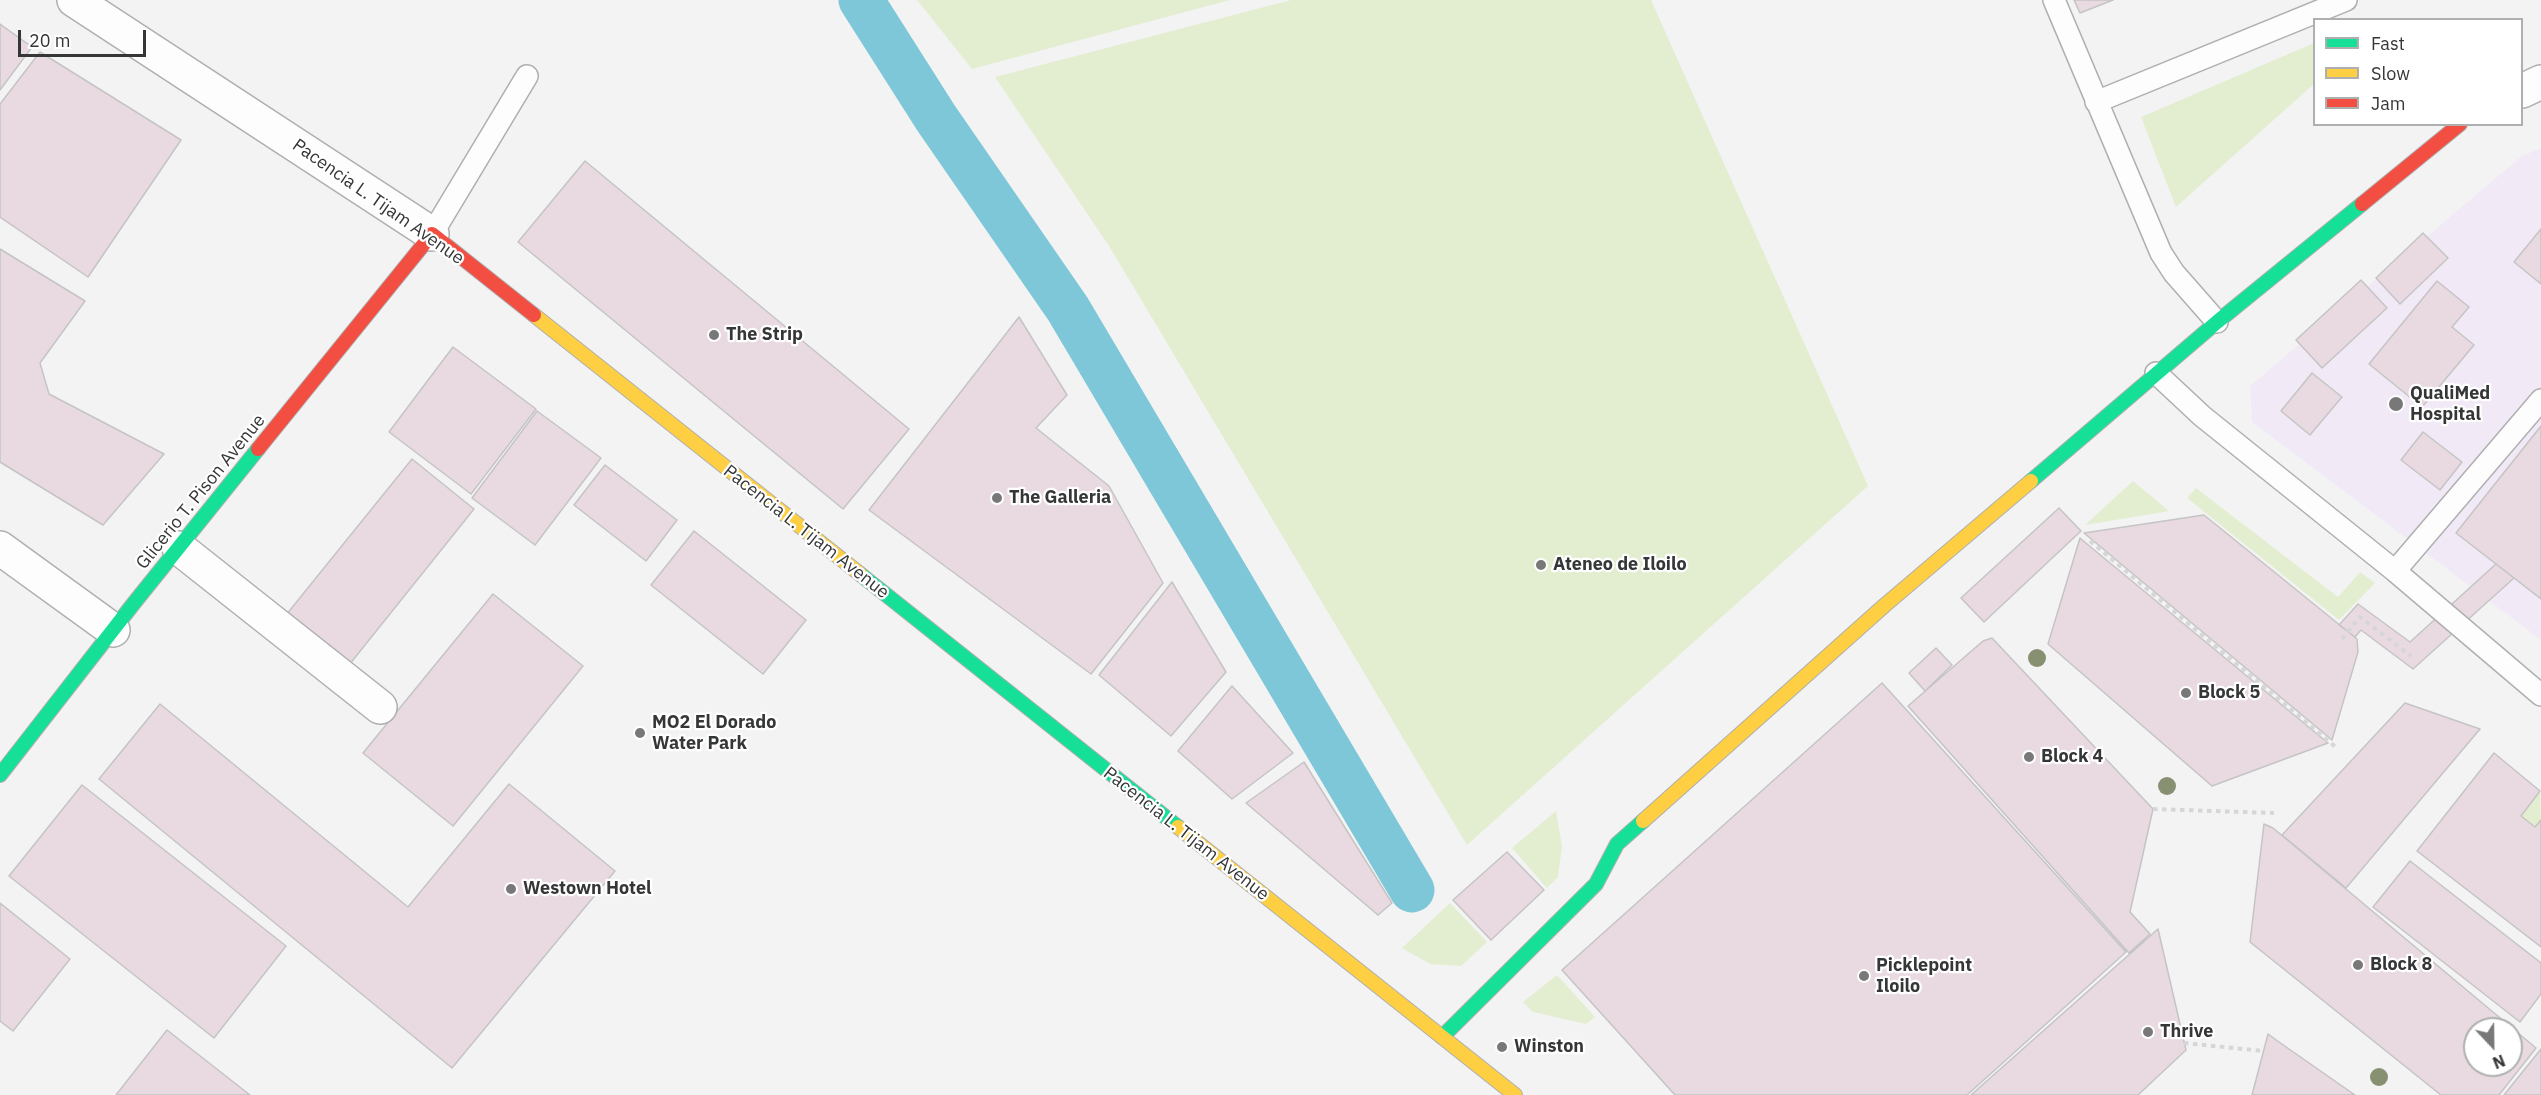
<!DOCTYPE html>
<style>
body{margin:0}
#map{position:relative;width:2541px;height:1095px;overflow:hidden;background:#f3f3f4;font-family:"IBM Plex Sans",sans-serif}
canvas{display:block}
.legend{position:absolute;left:2313px;top:18px;width:210px;height:108px;box-sizing:border-box;background:#fff;border:2px solid #aeafaf;margin:0;padding:8px 10px;list-style:none;font-size:18px;color:#353637}
.legend li{display:flex;align-items:center;gap:12px;height:30px}
.legend b{width:30px;border:2px solid #aeafaf}
.north{position:absolute;left:2463px;top:1017px;width:60px;height:60px;box-sizing:border-box;background:#fff;border:2px solid #aeafaf;border-radius:50%;rotate:158deg;font-size:16px;font-weight:700;line-height:24px;text-align:center;color:#353637}
.north::after{content:'';display:block;margin:auto;width:21px;height:27px;background:#787879;clip-path:polygon(50% 0,100% 100%,50% 72%,0 100%)}
.scale{position:absolute;left:18px;top:30px;width:128px;height:27px;box-sizing:border-box;border:3px solid #353637;border-top:0;padding-left:8px;font-size:18px;line-height:21px;white-space:nowrap;color:#353637;-webkit-text-stroke:4px #fff;paint-order:stroke}
</style>
<div id="map">
<canvas width="2541" height="1095"></canvas>
<ul class="legend">
<li><b style="height:8px;background:#16e098"></b>Fast</li>
<li><b style="height:8px;background:#ffcf43"></b>Slow</li>
<li><b style="height:8px;background:#f24e42"></b>Jam</li>
</ul>
<div class="north">N</div>
<div class="scale">20 m</div>
</div>
<script>
const ctx = document.querySelector('canvas').getContext('2d');
ctx.lineJoin = 'round';
function paint(path, color) { ctx.fillStyle = color; ctx.fill(path, 'evenodd'); }
const shape = rows => new Path2D(rows.map(r => 'M' + r).join(''));
function strokePath(path, color, width, dash) { ctx.strokeStyle = color; ctx.lineWidth = width; ctx.lineCap = dash ? 'butt' : 'round'; ctx.setLineDash(dash || []); ctx.stroke(path); }
function label(font, color, halo, rows, align = 'center') {
  ctx.font = font + ' "IBM Plex Sans",sans-serif'; ctx.lineWidth = 4.5; ctx.setLineDash([]); ctx.textBaseline = 'middle'; ctx.strokeStyle = halo; ctx.fillStyle = color; for (const [text, x, y, turn = 0] of rows) {
    ctx.save(); ctx.translate(x, y); ctx.rotate((+turn || 0) * Math.PI / 180); ctx.textAlign = isNaN(turn) ? turn : align; if (halo) ctx.strokeText(text, 0, 0); ctx.fillText(text, 0, 0); ctx.restore();
  }
}
paint(shape([
 [2541,148,2541,640,2252,422,2250,386,2522,156]
]), '#f1eaf6');
paint(shape([
 [917,0,1230,0,972,69],
 [1291,0,1651,0,1868,486,1467,845,1109,246,995,77],
 [2314,43,2314,84,2176,207,2141,117],
 [2133,481,2169,511,2085,525],
 [2196,488,2338,597,2360,572,2375,583,2339,620,2187,498],
 [2540,791,2541,820,2535,827,2521,816],
 [1556,811,1562,846,1558,877,1547,888,1512,848],
 [1450,903,1487,942,1461,966,1430,964,1402,948],
 [1557,975,1595,1017,1586,1024,1533,1012,1523,1002]
]), '#e3eed1');
strokePath(shape([
 [861,0,936,118,1068,309,1412,890]
]), '#7dc7d9', 45);
const building = shape([
 [2074,0,2113,0,2080,13,2074,0],
 [0,24,32,47,0,90,0,24],
 [40,52,181,140,88,277,0,217,0,104,40,52],
 [585,161,909,429,843,509,518,242,585,161],
 [2541,229,2541,284,2514,262,2541,229],
 [2423,233,2448,258,2400,304,2376,278,2423,233],
 [0,249,85,301,40,363,49,394,164,454,103,525,0,462,0,249],
 [2361,280,2387,308,2322,368,2296,340,2361,280],
 [2437,281,2469,307,2452,327,2474,345,2422,407,2369,364,2437,281],
 [1019,317,1067,395,1036,428,1109,486,1163,583,1091,674,869,510,1019,317],
 [453,347,536,409,471,494,389,432,453,347],
 [2312,373,2342,397,2310,435,2281,411,2312,373],
 [537,411,601,458,535,545,472,498,537,411],
 [2541,426,2541,599,2456,533,2541,426],
 [2423,432,2462,462,2440,490,2401,460,2423,432],
 [412,459,474,509,349,665,286,615,412,459],
 [605,465,677,520,646,561,574,505,605,465],
 [2059,508,2081,531,1984,622,1961,598,2059,508],
 [2204,515,2357,639,2358,652,2332,740,2084,533,2204,515],
 [694,531,806,620,763,674,651,585,694,531],
 [2080,538,2087,544,2328,743,2212,786,2048,644,2080,538],
 [2496,564,2514,578,2413,669,2361,630,2355,637,2339,625,2358,604,2410,642,2496,564],
 [1172,582,1226,672,1171,736,1099,675,1172,582],
 [493,594,583,666,453,826,363,753,493,594],
 [1992,638,2153,809,2130,912,2150,934,2129,953,1908,706,1983,641,1992,638],
 [1936,648,1952,665,1925,691,1909,673,1936,648],
 [1882,683,2126,952,1967,1095,1675,1095,1562,970,1882,683],
 [1232,686,1293,753,1232,799,1178,751,1232,686],
 [2405,703,2480,729,2346,888,2282,835,2405,703],
 [160,704,408,907,509,784,615,871,452,1068,99,779,160,704],
 [2494,753,2540,791,2521,816,2535,827,2541,820,2541,947,2417,851,2494,753],
 [1304,762,1392,903,1378,915,1246,803,1304,762],
 [82,785,286,946,214,1038,9,876,82,785],
 [2264,824,2273,828,2536,1048,2499,1095,2441,1095,2250,942,2264,824],
 [2475,1029,2511,1029,2511,1065,2475,1065,2475,1029],
 [1507,852,1544,890,1491,940,1453,900,1507,852],
 [2410,861,2541,963,2541,994,2520,1022,2373,907,2410,861],
 [0,903,70,959,13,1031,0,1021,0,903],
 [2158,929,2186,1050,2138,1095,1971,1095,2158,929],
 [167,1030,250,1095,116,1095,167,1030],
 [2268,1034,2279,1042,2355,1095,2252,1095,2268,1034],
 [2541,1049,2541,1095,2504,1095,2541,1049]
]);
paint(building, '#e9dae1');
strokePath(building, '#c5c4c5', 1.5);
const lane = shape([
 [2054,0,2161,253,2174,273,2217,322],
 [2096,102,2346,0],
 [432,234,527,76],
 [2156,373,2202,416,2395,571,2541,695],
 [2395,571,2541,400]
]);
const street = shape([
 [74,0,432,234],
 [2522,91,2541,82],
 [0,548,113,630],
 [179,548,380,707]
]);
const fast = shape([
 [2031,481,2217,322,2362,204],
 [860,574,1178,827],
 [0,775,134,603,258,449],
 [1442,1037,1596,884,1617,844,1643,821]
]);
const slow = shape([
 [534,315,860,574],
 [1643,821,1885,605,2031,481],
 [1178,827,1515,1095]
]);
const jam = shape([
 [2362,204,2460,124],
 [258,449,432,234,534,315]
]);
strokePath(lane, '#aeafb0', 24);
strokePath(street, '#aeafb0', 36);
strokePath(fast, '#aeafb0', 16);
strokePath(slow, '#aeafb0', 16);
strokePath(jam, '#aeafb0', 16);
strokePath(shape([
 [2090,541,2338,749],
 [2342,639,2360,617,2411,656],
 [2153,809,2274,813],
 [2184,1043,2263,1051]
]), '#d6d6d6', 4, [4.5, 4.5]);
strokePath(lane, '#fdfdfd', 21);
strokePath(street, '#fdfdfd', 33);
strokePath(fast, '#16e098', 14);
strokePath(slow, '#ffcf43', 14);
strokePath(jam, '#f24e42', 14);
ctx.fillStyle = '#889072';
for (const [x, y] of [
 [2037,658],
 [2167,786],
 [2379,1077]
]) { ctx.beginPath(); ctx.arc(x, y, 9, 0, 2 * Math.PI); ctx.fill(); }
for (const [x, y, r, color] of [
 [714,335,6,"#787879"],
 [2396,404,8,"#787879"],
 [997,498,6,"#787879"],
 [1541,565,6,"#787879"],
 [2186,693,6,"#787879"],
 [640,733,6,"#787879"],
 [2029,757,6,"#787879"],
 [511,889,6,"#787879"],
 [2358,965,6,"#787879"],
 [1864,976,6,"#787879"],
 [2148,1032,6,"#787879"],
 [1502,1047,6,"#787879"]
]) { const dot = new Path2D(); dot.arc(x, y, r, 0, 2 * Math.PI); ctx.fillStyle = color; ctx.fill(dot); strokePath(dot, '#fff', 2); }
label('18px', '#353637', '#fff', [
 ["Pacencia L. Tijam Avenue",378,202,35],
 ["Glicerio T. Pison Avenue",201,492,-51],
 ["Pacencia L. Tijam Avenue",806,532,38],
 ["Pacencia L. Tijam Avenue",1186,834,38]
]);
label('bold 18px', '#353637', '#fff', [
 ["The Strip",726,335],
 ["QualiMed",2410,394],
 ["Hospital",2410,415],
 ["The Galleria",1009,498],
 ["Ateneo de Iloilo",1553,565],
 ["Block 5",2198,693],
 ["MO2 El Dorado",652,723],
 ["Water Park",652,744],
 ["Block 4",2041,757],
 ["Westown Hotel",523,889],
 ["Block 8",2370,965],
 ["Picklepoint",1876,966],
 ["Iloilo",1876,987],
 ["Thrive",2160,1032],
 ["Winston",1514,1047]
], 'left');
</script>
